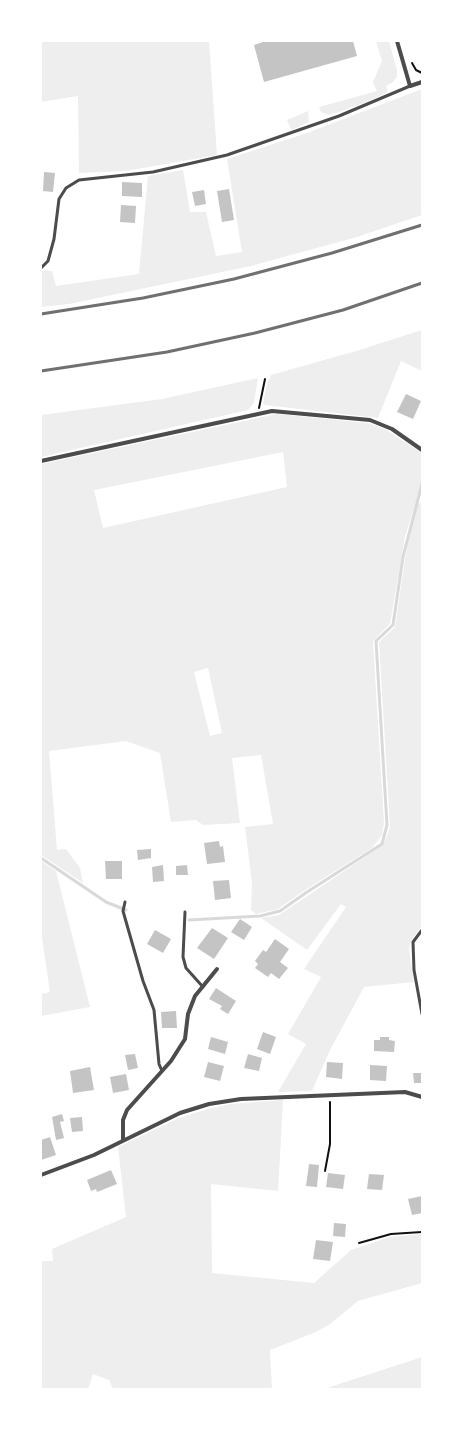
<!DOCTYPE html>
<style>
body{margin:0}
#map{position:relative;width:463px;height:1430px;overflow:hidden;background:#fff;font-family:"Exo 2",sans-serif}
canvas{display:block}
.frame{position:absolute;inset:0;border:42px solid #fff;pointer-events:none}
</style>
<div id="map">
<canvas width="463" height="1430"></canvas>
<div class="frame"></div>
</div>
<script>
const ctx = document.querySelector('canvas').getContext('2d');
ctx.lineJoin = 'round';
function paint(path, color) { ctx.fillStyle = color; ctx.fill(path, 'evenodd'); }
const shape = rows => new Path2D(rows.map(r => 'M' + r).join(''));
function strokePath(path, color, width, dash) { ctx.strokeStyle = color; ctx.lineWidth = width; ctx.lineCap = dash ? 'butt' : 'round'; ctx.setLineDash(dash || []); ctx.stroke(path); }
paint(shape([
 [41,41,209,41,217,155,126,171,79,173,78,96,41,102],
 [376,41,389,41,397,70,397,77,393,82,386,86,388,92,364,103,333,114,329,115,321,112,319,107,323,106,377,91,373,82,382,61],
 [422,89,422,215,357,237,251,266,69,304,41,307,42,271,52,271,56,286,139,274,148,176,183,170,190,212,206,212,216,256,242,252,227,159,307,133],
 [308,111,309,122,291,130,287,120],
 [422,330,422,371,401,361,378,418,265,405,263,403,267,384,271,375,356,351],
 [258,378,254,403,248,410,41,457,41,415,162,399],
 [277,414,368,423,385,429,422,453,422,482,405,537,390,624,373,641,384,823,382,835,372,848,305,890,278,909,256,914,251,910,252,883,245,827,273,824,261,755,232,758,240,823,203,825,196,820,171,822,160,753,126,741,49,751,57,850,66,849,80,868,83,883,41,855,41,464],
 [283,452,287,487,103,528,94,490],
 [208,668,222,733,210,736,194,672],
 [421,502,422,926,411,940,409,949,414,982,364,987,330,1050,312,1091,278,1092,306,1044,288,1034,321,977,304,969,346,907,341,904,307,950,261,918,279,915,383,845,387,836,390,826,379,642,395,627,405,559,417,505],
 [41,861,56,871,90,1007,41,1016,41,994,50,992,41,931],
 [283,1100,278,1191,211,1184,212,1273,314,1283,351,1250,390,1237,422,1234,422,1283,358,1301,330,1324,316,1332,270,1350,272,1389,113,1389,109,1380,93,1374,88,1389,41,1389,41,1261,53,1261,52,1249,126,1217,118,1147,179,1118,207,1109,231,1104],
 [422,1357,422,1389,324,1389]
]), '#eee');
strokePath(shape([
 [41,858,106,902,126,910],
 [189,920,260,916,280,911,307,892,382,844,387,825,376,641,393,625,403,557,422,484]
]), '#d9d9d9', 3);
paint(shape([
 [266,41,353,41,357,56,264,82,254,45],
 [44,172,55,173,53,192,43,191],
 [122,182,142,183,142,197,122,196],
 [229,189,234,220,222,222,217,191],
 [204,190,206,204,195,206,192,192],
 [121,205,136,206,135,223,120,222],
 [406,394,421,401,413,419,397,412],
 [219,841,220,847,223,846,225,862,207,864,204,843],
 [151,849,151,858,138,860,137,850],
 [105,861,122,861,122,879,106,879],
 [163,865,164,881,153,882,152,867],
 [187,865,188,875,176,875,176,866],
 [229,880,231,898,215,900,213,881],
 [240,919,252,927,244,940,231,932],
 [212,928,228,938,214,959,197,948],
 [155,930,171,939,163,953,147,944],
 [275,939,289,949,280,962,288,968,279,979,271,973,268,977,255,968,258,964,255,961,263,950,266,952],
 [216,988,236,1001,228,1014,220,1009,222,1006,209,999],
 [176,1011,177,1028,162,1028,161,1012],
 [263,1032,276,1037,270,1054,257,1049],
 [211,1037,228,1042,225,1054,208,1049],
 [380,1037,389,1037,389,1040,395,1041,394,1052,374,1051,374,1040,380,1040],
 [135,1054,138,1068,128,1070,125,1055],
 [248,1054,262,1058,259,1071,244,1068],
 [208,1062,224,1066,220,1081,204,1077],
 [327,1062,343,1063,342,1079,326,1077],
 [370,1065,387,1066,386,1081,370,1080],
 [90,1067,94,1090,73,1093,70,1071],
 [413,1073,422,1073,422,1083,414,1083],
 [126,1074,129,1090,113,1093,110,1077],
 [62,1114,64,1121,60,1122,64,1138,56,1140,52,1117],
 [82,1117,83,1131,72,1132,70,1118],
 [50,1137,56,1155,41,1160,41,1140],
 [309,1164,319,1165,317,1187,306,1186],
 [111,1170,117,1184,97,1192,96,1189,91,1191,87,1180],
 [328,1173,345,1175,343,1189,326,1187],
 [369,1174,384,1175,382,1190,367,1189],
 [422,1196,422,1213,412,1215,408,1199],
 [334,1223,346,1224,345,1237,333,1236],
 [316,1240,333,1242,330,1261,313,1259]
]), '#c4c4c4');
strokePath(shape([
 [412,63,416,70,422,73],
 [259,408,265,379],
 [325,1171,330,1144,330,1102],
 [359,1243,391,1234,422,1232]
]), '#111', 2);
strokePath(shape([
 [41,268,48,261,54,239,59,199,66,188,79,180,153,172,227,155,339,116,410,86],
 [125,902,123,911,143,981,154,1010,159,1064,162,1071],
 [185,912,183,957,186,968,203,987],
 [422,930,413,942,414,970,422,1014]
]), '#4c4c4c', 3);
strokePath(shape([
 [397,41,410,86,422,82],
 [41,461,272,411,370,420,392,429,422,450],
 [123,1140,123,1120,127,1110,171,1061,185,1039,188,1014,195,996,217,969],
 [41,1175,94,1155,180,1113,209,1104,241,1099,405,1092,422,1097]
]), '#4c4c4c', 4);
strokePath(shape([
 [41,314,143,298,234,279,332,253,422,225],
 [41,371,167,352,255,333,343,310,422,283]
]), '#707070', 3);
</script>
